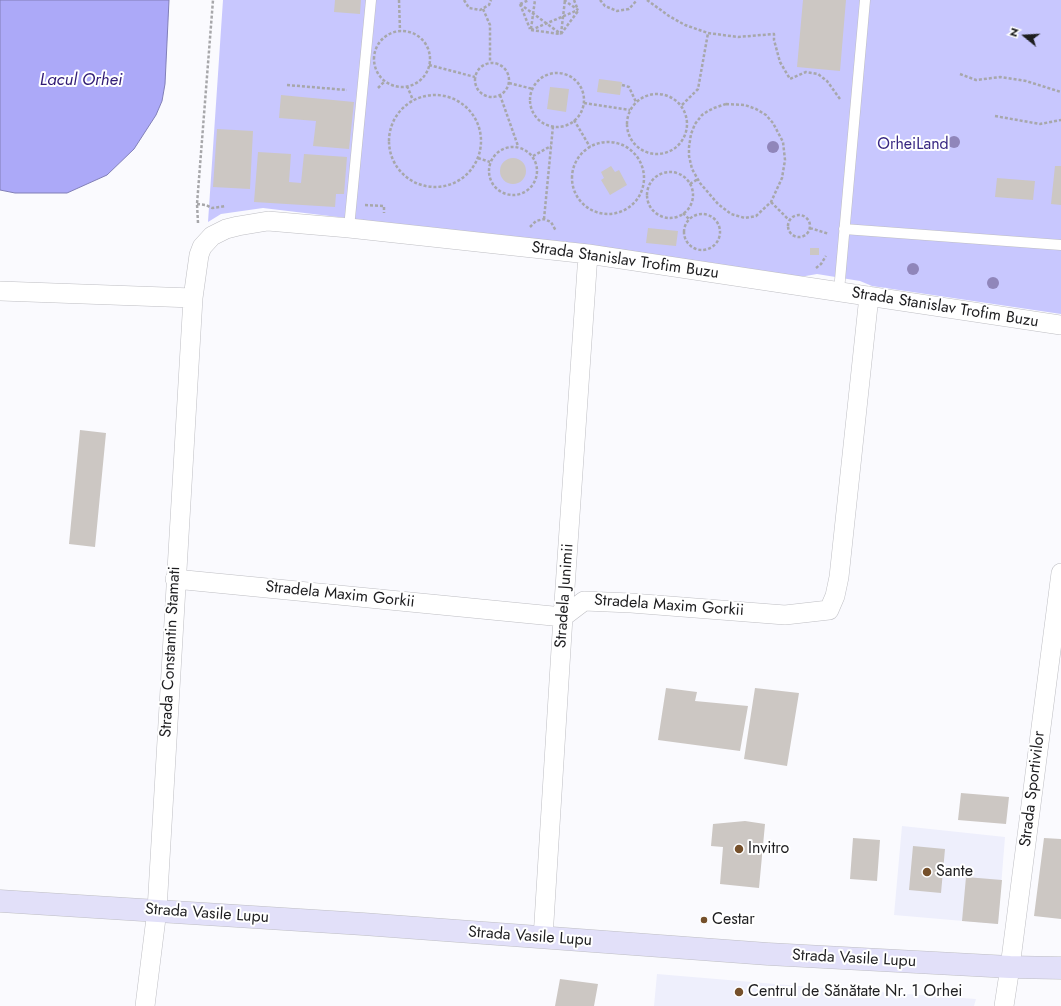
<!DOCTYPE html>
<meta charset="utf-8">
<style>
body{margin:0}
#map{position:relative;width:1061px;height:1006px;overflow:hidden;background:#fafafe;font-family:Jost,sans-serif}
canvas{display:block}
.north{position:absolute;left:1005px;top:16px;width:40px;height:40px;-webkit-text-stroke:3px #fff;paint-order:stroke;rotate:288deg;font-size:11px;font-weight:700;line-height:16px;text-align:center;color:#1e1e20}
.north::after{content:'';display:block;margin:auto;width:14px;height:18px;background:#1e1e20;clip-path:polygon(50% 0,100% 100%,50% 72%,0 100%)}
</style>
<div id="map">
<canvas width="1061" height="1006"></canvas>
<div class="north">N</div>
</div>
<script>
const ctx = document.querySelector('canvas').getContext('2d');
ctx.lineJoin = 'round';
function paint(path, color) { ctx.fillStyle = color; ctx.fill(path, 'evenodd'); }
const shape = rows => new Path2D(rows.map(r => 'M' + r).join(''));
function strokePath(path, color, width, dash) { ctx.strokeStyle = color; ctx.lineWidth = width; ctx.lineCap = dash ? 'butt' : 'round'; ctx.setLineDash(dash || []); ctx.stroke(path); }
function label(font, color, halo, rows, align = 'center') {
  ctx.font = font + ' Jost,sans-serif'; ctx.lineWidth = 4; ctx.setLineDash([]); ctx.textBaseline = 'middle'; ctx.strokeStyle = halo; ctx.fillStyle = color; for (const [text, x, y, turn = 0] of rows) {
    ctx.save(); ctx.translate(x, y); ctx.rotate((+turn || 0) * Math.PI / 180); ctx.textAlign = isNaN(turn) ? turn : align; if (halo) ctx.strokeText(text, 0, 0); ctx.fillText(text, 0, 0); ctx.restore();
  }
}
paint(shape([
 [902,826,1005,837,998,924,894,915],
 [657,974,823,988,976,999,974,1006,654,1006]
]), '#eeeffc');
paint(shape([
 [223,0,1061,0,1061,314,872,286,860,281,817,274,800,277,588,247,263,208,221,214,208,222]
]), '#c8c7fe');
const water = shape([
 [0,0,169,0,165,84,162,101,156,115,134,149,107,175,67,193,15,193,0,190,0,0]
]);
paint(water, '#aca9f8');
strokePath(water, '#817fb7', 1);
paint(shape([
 [335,0,361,0,360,14,334,12],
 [803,0,846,0,840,71,797,67],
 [599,79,622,82,620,95,597,92],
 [550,87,569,89,566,112,547,109],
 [281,95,354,102,349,149,313,146,316,121,279,118],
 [217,129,253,131,250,189,213,187],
 [258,152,291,154,289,182,301,183,304,154,347,157,344,194,336,194,335,207,254,202],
 '500 171a13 13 0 1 1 26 0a13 13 0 1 1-26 0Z',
 [611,166,615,172,619,170,627,185,610,195,601,180,604,178,601,172],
 [1055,166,1061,166,1061,205,1051,204],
 [997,178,1035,181,1033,200,995,197],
 [648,228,678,231,676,246,646,243],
 [810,248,819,248,819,255,810,255],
 [80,430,106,433,95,547,69,544],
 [666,688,697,692,695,701,748,706,740,751,658,740],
 [755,688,799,693,787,766,744,759],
 [961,793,1009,797,1006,824,958,820],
 [745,821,765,824,759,888,720,884,723,847,711,846,713,824],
 [853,838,880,840,877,881,850,879],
 [1044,838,1061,839,1061,919,1034,916],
 [913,846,945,849,941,893,909,890],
 [966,877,1002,880,998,924,962,921],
 [560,979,598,984,594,1006,555,1006]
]), '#ccc7c3');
const lane = shape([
 [349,228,371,0],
 [844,229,1061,245],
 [839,291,865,0]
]);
const street = shape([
 [0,291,193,298],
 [175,579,563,617,584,601,631,603,785,615,829,610,835,596,839,577,869,296],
 [543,938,563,617,588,254],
 [145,1006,157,910,193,298,199,255,202,247,212,236,226,229,238,226,268,221,349,228,588,254,1061,325],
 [1004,1006,1010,967,1061,573]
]);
const secondary = shape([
 [0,901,363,924,768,954,1010,967,1061,968]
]);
strokePath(lane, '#bebec3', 11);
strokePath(street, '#bebec3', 20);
strokePath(secondary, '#bebec3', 23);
strokePath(shape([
 [399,0,400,31],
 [464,0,469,8,480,10,489,5,491,0],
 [564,0,578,10],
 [574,0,578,10],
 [600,0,605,6,617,11,629,9,637,0],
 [647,0,669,16,685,25,708,33,738,37,774,34,774,40,780,62,790,79,806,72,818,74,827,81,840,99],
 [520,4,561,34],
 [520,4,530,29],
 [520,4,529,0],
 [483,9,490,25,490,62],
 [531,29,535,0],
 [531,30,578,10],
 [531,30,560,34],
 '374 59a28 28 0 1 1 56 0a28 28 0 1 1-56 0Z',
 [561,34,565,0],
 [561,34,578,11],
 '475 80a17 17 0 1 1 34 0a17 17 0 1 1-34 0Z',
 [429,65,475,77],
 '530 100a27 27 0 1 1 54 0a27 27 0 1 1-54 0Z',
 [960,74,976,80,1000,77,1026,81,1061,92],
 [509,83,533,89],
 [287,85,347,90],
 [622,85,629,87,636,102],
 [407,86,413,100],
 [378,88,385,81],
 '627 124a30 30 0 1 1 60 0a30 30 0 1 1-60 0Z',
 [500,95,518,146],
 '389 141a46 46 0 1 1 92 0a46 46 0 1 1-92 0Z',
 [584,103,630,110],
 [726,104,745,105,756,109,766,115,773,123,783,142,785,160,782,178,771,202,756,216,745,218,731,214,718,204,700,183,692,169,689,156,689,147,691,134,695,124,702,115,708,111,714,108,726,104],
 [682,105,698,89,708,33],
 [995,116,1040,124,1061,120],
 [574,120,590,147],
 '572 178a36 36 0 1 1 72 0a36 36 0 1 1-72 0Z',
 '489 171a24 24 0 1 1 48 0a24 24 0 1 1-48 0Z',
 [533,156,551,146],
 [478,158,490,162],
 '647 195a23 23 0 1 1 46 0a23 23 0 1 1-46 0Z',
 [690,184,698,179],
 [771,202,789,220],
 [197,204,206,205,212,208,226,206],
 [365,205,384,206,384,213],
 [683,213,689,219],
 '684 232a18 18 0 1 1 36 0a18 18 0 1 1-36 0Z',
 '788 226a11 11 0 1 1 22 0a11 11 0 1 1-22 0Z',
 [544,219,553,126],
 [198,223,197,204,213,0],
 [530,227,536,221,544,219,551,222,556,231],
 [810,228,829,234],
 [816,268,821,264,826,256]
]), '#a7a7aa', 2.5, [3, 2]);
strokePath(lane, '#fff', 10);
strokePath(street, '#fff', 19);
strokePath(secondary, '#e2e0f9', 22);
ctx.fillStyle = '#9086ba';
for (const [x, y] of [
 [954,142],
 [773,147],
 [913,269],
 [993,283]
]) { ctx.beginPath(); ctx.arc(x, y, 6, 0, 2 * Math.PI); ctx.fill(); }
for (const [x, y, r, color] of [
 [739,849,5,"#75502b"],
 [927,872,5,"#75502b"],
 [704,920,4,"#75502b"],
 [739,992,5,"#75502b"]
]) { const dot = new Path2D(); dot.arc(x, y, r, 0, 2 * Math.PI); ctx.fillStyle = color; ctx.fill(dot); strokePath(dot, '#fff', 1.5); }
label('16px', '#392882', '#fff', [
 ["OrheiLand",913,145]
]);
label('16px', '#1e1e20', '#fff', [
 ["Strada Stanislav Trofim Buzu",625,261,8],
 ["Strada Stanislav Trofim Buzu",945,308,9],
 ["Stradela Maxim Gorkii",340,595,6],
 ["Stradela Junimii",565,596,-86],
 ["Stradela Maxim Gorkii",669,606,4],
 ["Strada Constantin Stamati",171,652,-87],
 ["Strada Sportivilor",1033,789,-83],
 ["Strada Vasile Lupu",207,914,4],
 ["Strada Vasile Lupu",530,937,4],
 ["Strada Vasile Lupu",854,959,3]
]);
label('16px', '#1e1e20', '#fff', [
 ["Invitro",748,849],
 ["Sante",936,872],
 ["Cestar",712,920],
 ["Centrul de Sănătate Nr. 1 Orhei",748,992]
], 'left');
label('italic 17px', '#301b75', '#fff', [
 ["Lacul Orhei",81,81]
]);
</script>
